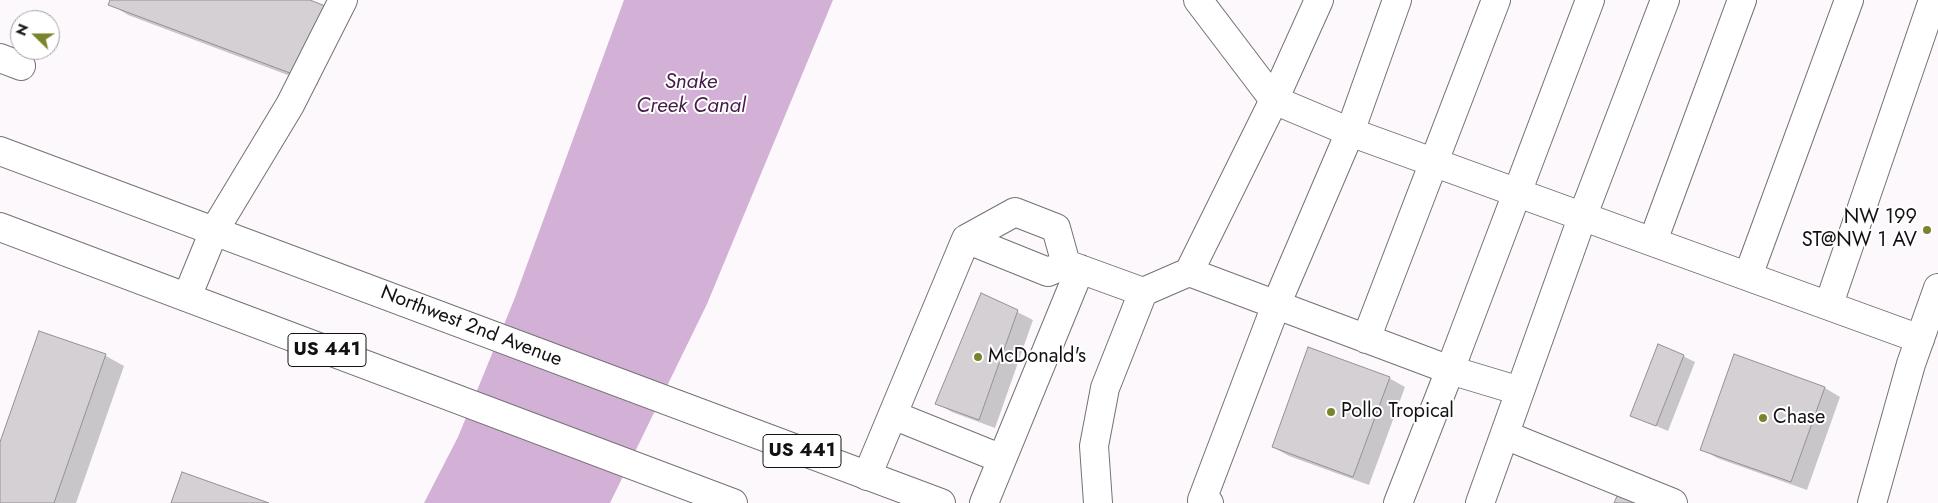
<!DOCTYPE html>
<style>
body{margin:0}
#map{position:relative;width:1938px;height:503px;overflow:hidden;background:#fcf8fc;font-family:Jost,sans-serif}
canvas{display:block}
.north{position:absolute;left:10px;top:10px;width:50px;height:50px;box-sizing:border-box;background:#fff;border:1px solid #a1a0a1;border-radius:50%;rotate:292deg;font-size:14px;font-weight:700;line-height:20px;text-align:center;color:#131113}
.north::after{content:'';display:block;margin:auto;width:18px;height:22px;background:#7c832e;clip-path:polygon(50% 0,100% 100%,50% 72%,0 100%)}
</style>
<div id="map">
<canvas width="1938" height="503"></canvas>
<div class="north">N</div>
</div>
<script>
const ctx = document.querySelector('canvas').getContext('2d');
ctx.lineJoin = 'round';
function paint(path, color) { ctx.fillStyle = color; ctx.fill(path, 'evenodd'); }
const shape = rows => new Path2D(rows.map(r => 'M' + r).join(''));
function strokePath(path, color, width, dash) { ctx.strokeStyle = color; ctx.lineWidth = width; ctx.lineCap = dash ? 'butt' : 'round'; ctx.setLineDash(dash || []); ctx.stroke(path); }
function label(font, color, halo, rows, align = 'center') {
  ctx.font = font + ' Jost,sans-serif'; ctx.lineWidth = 4; ctx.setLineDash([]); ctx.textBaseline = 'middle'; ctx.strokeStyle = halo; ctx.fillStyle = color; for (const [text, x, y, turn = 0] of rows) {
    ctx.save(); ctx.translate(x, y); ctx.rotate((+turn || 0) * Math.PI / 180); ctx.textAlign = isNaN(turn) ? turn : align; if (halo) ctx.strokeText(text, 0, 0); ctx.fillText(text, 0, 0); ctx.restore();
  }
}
paint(shape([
 [624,0,833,0,707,304,610,503,424,503,458,437,514,300]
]), '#d3b1d6');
paint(shape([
 [111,0,306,0,343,18,317,86,128,15,110,4],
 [982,294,1033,320,995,428,952,412,936,403],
 [40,332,106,356,124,366,76,503,0,503,0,445],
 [1683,356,1695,362,1668,431,1631,415],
 [1389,378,1405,387,1369,485,1289,456,1273,447],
 [1825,388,1840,397,1807,490,1717,458,1702,449]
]), '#0003');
const building = shape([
 [110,0,310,0,325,6,298,76,108,5,110,0],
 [981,293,1018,310,979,420,935,404,981,293],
 [39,331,106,354,54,503,0,503,0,442,39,331],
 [1658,344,1684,355,1656,426,1630,416,1658,344],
 [1308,347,1390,377,1353,477,1272,447,1308,347],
 [1734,354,1825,387,1791,482,1700,450,1734,354],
 [182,472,269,503,171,503,182,472],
 [1618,494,1641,503,1614,503,1618,494]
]);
paint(building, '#d4d0d4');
strokePath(building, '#949194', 1);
const minor = shape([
 [1198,0,1274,100,1319,0],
 [0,58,21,66],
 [966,239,1048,272,1066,264,1143,292],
 [1653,241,1742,0],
 [1189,272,1450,370,1590,0],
 [1748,276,1849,0],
 [187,297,214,231,290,105,343,0],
 [1829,304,1933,0],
 [1366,339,1496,0],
 [893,415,1002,459],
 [1505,435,1673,503],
 [867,476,966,239,1015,212,1056,228,1066,264],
 [984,503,1080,269],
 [1098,503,1094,446,1105,388,1143,292,1189,272,1274,100,1350,132,1920,339],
 [1209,503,1202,500,1276,305,1350,132,1397,0],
 [1398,503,1450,370,1520,391],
 [1480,503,1583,215,1665,0]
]);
const major = shape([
 [0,151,941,503],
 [0,227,733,503],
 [1872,503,1911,364,1938,288]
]);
strokePath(minor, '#747174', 30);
strokePath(major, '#747174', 30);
strokePath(minor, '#fff', 28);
strokePath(major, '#fff', 28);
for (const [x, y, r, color] of [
 [1927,230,5,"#7c832e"],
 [978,357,5,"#7c832e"],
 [1331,412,5,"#7c832e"],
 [1763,418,5,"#7c832e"]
]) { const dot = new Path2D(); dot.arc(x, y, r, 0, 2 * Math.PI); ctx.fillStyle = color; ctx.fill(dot); strokePath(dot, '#fff', 2); }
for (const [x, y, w] of [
 [327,350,78],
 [802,451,78]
]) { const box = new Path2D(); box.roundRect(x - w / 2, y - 16.5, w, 33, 4); ctx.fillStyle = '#fff'; ctx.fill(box); strokePath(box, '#131113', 1); }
label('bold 19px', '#131113', null, [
 ["US 441",327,350],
 ["US 441",802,451]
]);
label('20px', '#131113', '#fff', [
 ["NW 199",1917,218,"right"],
 ["ST@NW 1 AV",1917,241,"right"],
 ["McDonald's",988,357],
 ["Pollo Tropical",1341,412],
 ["Chase",1773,418]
], 'left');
label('20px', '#131113', '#fff', [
 ["Northwest 2nd Avenue",471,327,21]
]);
label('italic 21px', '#461c4a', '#fff', [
 ["Snake",691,83],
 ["Creek Canal",691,107]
]);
</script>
